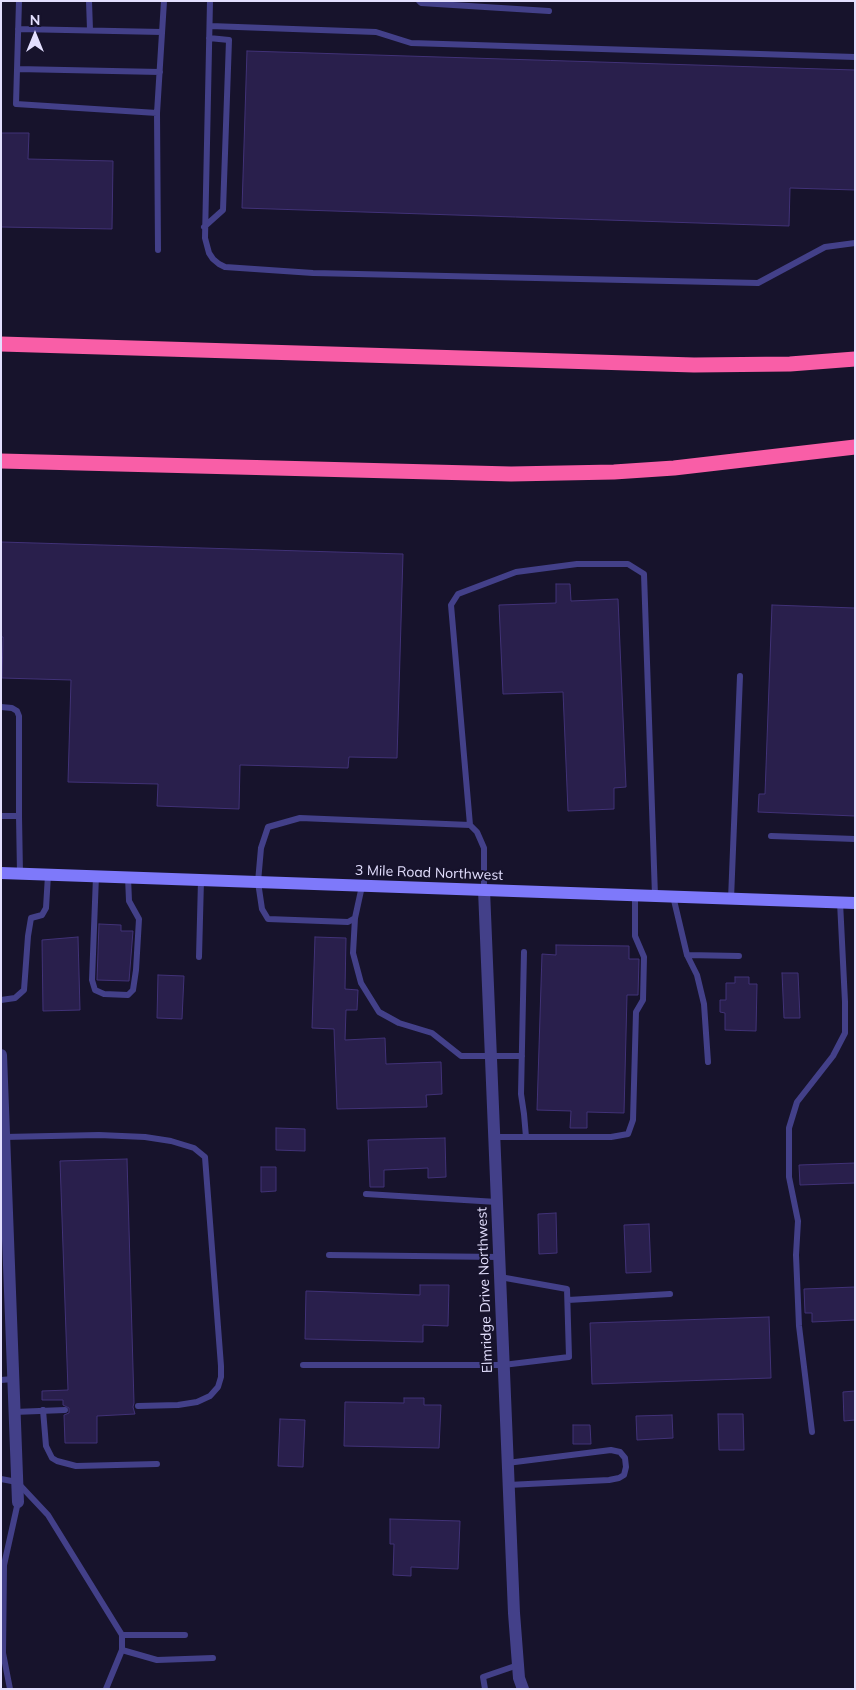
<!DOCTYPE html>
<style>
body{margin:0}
#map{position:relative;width:856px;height:1690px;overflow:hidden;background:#17132c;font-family:Mulish,sans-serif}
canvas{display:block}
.frame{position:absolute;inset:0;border:2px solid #e3dffe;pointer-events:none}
.north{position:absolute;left:10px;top:10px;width:50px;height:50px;-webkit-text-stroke:4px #17132c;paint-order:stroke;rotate:0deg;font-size:14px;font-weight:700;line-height:20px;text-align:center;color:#e3dffe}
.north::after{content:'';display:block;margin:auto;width:18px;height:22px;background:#e3dffe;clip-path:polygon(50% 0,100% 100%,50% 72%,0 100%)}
</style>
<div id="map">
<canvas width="856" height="1690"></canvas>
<div class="frame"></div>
<div class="north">N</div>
</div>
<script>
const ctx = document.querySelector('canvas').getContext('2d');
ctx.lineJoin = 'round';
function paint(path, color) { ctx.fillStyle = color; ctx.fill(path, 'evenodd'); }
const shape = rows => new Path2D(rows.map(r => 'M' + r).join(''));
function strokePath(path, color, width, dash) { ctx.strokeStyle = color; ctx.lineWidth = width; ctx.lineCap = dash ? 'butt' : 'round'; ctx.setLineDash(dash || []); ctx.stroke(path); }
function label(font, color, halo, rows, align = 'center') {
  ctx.font = font + ' Mulish,sans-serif'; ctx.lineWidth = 4; ctx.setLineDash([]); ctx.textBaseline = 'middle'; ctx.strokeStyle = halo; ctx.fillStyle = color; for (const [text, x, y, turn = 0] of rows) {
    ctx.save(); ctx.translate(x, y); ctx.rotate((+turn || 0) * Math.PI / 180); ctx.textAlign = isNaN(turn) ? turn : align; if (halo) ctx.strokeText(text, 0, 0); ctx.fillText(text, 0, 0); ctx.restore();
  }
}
const building = shape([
 [247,51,855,70,855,190,790,188,789,226,242,208,247,51],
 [1,133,29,133,28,159,113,161,112,229,1,227,1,133],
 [1,542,403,554,397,758,349,757,348,768,240,765,239,809,157,806,158,784,68,782,71,680,2,678,3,637,1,637,1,542],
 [556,584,570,584,571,601,618,599,626,787,614,788,614,809,568,811,563,692,503,694,499,605,556,603,556,584],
 [772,605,855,608,855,816,758,812,759,794,765,794,772,605],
 [99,924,121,925,121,931,133,931,129,981,97,980,99,924],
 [78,937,80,1010,43,1011,42,940,78,937],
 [315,937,346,938,345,989,358,990,357,1010,346,1010,345,1040,385,1038,386,1064,441,1062,442,1094,426,1095,427,1107,337,1109,334,1029,312,1028,315,937],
 [556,945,629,946,629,959,639,959,638,995,627,995,624,1113,587,1112,587,1128,570,1128,571,1111,537,1110,542,954,556,955,556,945],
 [782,973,798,973,800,1018,784,1018,782,973],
 [158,975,184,976,182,1019,157,1018,158,975],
 [735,977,749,977,749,984,757,984,756,1031,725,1030,725,1013,720,1012,720,1000,726,1000,726,983,735,983,735,977],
 [276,1128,305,1129,305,1151,276,1150,276,1128],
 [445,1138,446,1177,428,1178,428,1168,384,1170,384,1187,370,1187,368,1140,445,1138],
 [127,1159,134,1403,133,1407,135,1414,97,1416,97,1443,65,1443,64,1415,69,1413,69,1408,63,1405,63,1400,42,1400,42,1391,68,1390,60,1161,127,1159],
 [855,1163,855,1183,800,1185,799,1165,855,1163],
 [261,1167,276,1167,276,1191,261,1192,261,1167],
 [556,1213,557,1253,539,1254,538,1214,556,1213],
 [649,1224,651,1272,626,1273,624,1225,649,1224],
 [420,1285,449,1285,448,1326,423,1325,423,1342,305,1339,306,1291,420,1295,420,1285],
 [855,1287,855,1320,812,1322,812,1313,805,1313,804,1289,855,1287],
 [769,1317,771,1378,592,1384,590,1323,769,1317],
 [855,1391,855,1420,844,1421,843,1392,855,1391],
 [404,1398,424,1398,424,1405,441,1405,439,1448,344,1446,345,1402,404,1403,404,1398],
 [718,1414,743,1414,744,1450,719,1450,718,1414],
 [672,1415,673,1438,637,1440,636,1416,672,1415],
 [280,1419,305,1420,303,1467,278,1466,280,1419],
 [573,1425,590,1425,591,1444,573,1444,573,1425],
 [390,1519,460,1521,458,1569,411,1567,411,1576,393,1575,394,1544,390,1544,390,1519]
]);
paint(building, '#291f4c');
strokePath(building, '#413277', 1);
strokePath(shape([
 [19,1,16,104,157,113,164,1],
 [89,1,90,30],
 [210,1,205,238,209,253,213,259,219,264,225,267,313,273,758,283,825,247,855,243],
 [419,1,421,3,549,11],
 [210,26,376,32,411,43,855,57],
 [18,29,162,32],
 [17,69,160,72],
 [157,113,158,250],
 [204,227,223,210,229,40,209,38],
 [1,707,12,708,17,711,19,716,19,816],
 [1,816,19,816,20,874],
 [470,825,451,605,458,594,516,572,577,564,628,564,644,574,655,896],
 [771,836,855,839],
 [96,876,92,980,95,990,104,994,128,995,133,990,136,970,139,919,129,901,128,877],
 [362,886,355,918,348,922,268,919,262,909,258,882,261,848,268,827,300,818,470,825,477,832,484,848,484,890],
 [673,896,687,955,697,975,704,1004,708,1062],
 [731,899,740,676],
 [355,918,353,953,361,983,379,1012,399,1023,432,1033,461,1056,522,1056],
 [524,952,521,1094,524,1114,526,1137],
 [687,955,739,956],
 [199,957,201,880],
 [1,1000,15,998,24,990,28,936,31,918,42,915,46,908,48,875],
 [4,1137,99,1135,145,1137,171,1141,194,1148,205,1157,221,1366,221,1377,218,1387,210,1396,197,1402,178,1405,138,1406],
 [494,1137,611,1137,628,1134,633,1120,636,1012,643,1000,644,957,635,936,635,895],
 [366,1194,497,1202],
 [329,1255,499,1257],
 [568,1300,670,1294],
 [303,1365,503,1365,569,1357,567,1289,500,1277],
 [1,1380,13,1379],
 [43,1410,46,1446,52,1458,57,1461,76,1466,157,1464],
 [14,1412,65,1410],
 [812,1432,799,1326,796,1255,798,1221,789,1177,789,1128,797,1102,833,1056,845,1033,845,1002,840,902],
 [507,1463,611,1450,620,1452,625,1458,626,1467,624,1475,619,1478,609,1480,508,1485],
 [1,1479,17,1482,48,1515,122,1635,122,1650,106,1689],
 [122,1635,185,1635],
 [122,1650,157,1660,213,1658],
 [1,1653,3,1653,4,1565,18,1502],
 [3,1653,10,1689],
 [485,1689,483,1677,518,1665]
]), '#434089', 6);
strokePath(shape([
 [1,1055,18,1502]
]), '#434089', 12);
strokePath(shape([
 [484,890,514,1613,519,1678,523,1689]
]), '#434089', 12);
strokePath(shape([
 [1,873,855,903]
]), '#7e79fa', 12);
strokePath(shape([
 [1,344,694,365,790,364,855,359],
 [1,461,511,474,614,472,674,468,855,447]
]), '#f95ea7', 15);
label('14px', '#e3dffe', '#17132c', [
 ["3 Mile Road Northwest",429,873,2],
 ["Elmridge Drive Northwest",485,1290,-92]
]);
</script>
